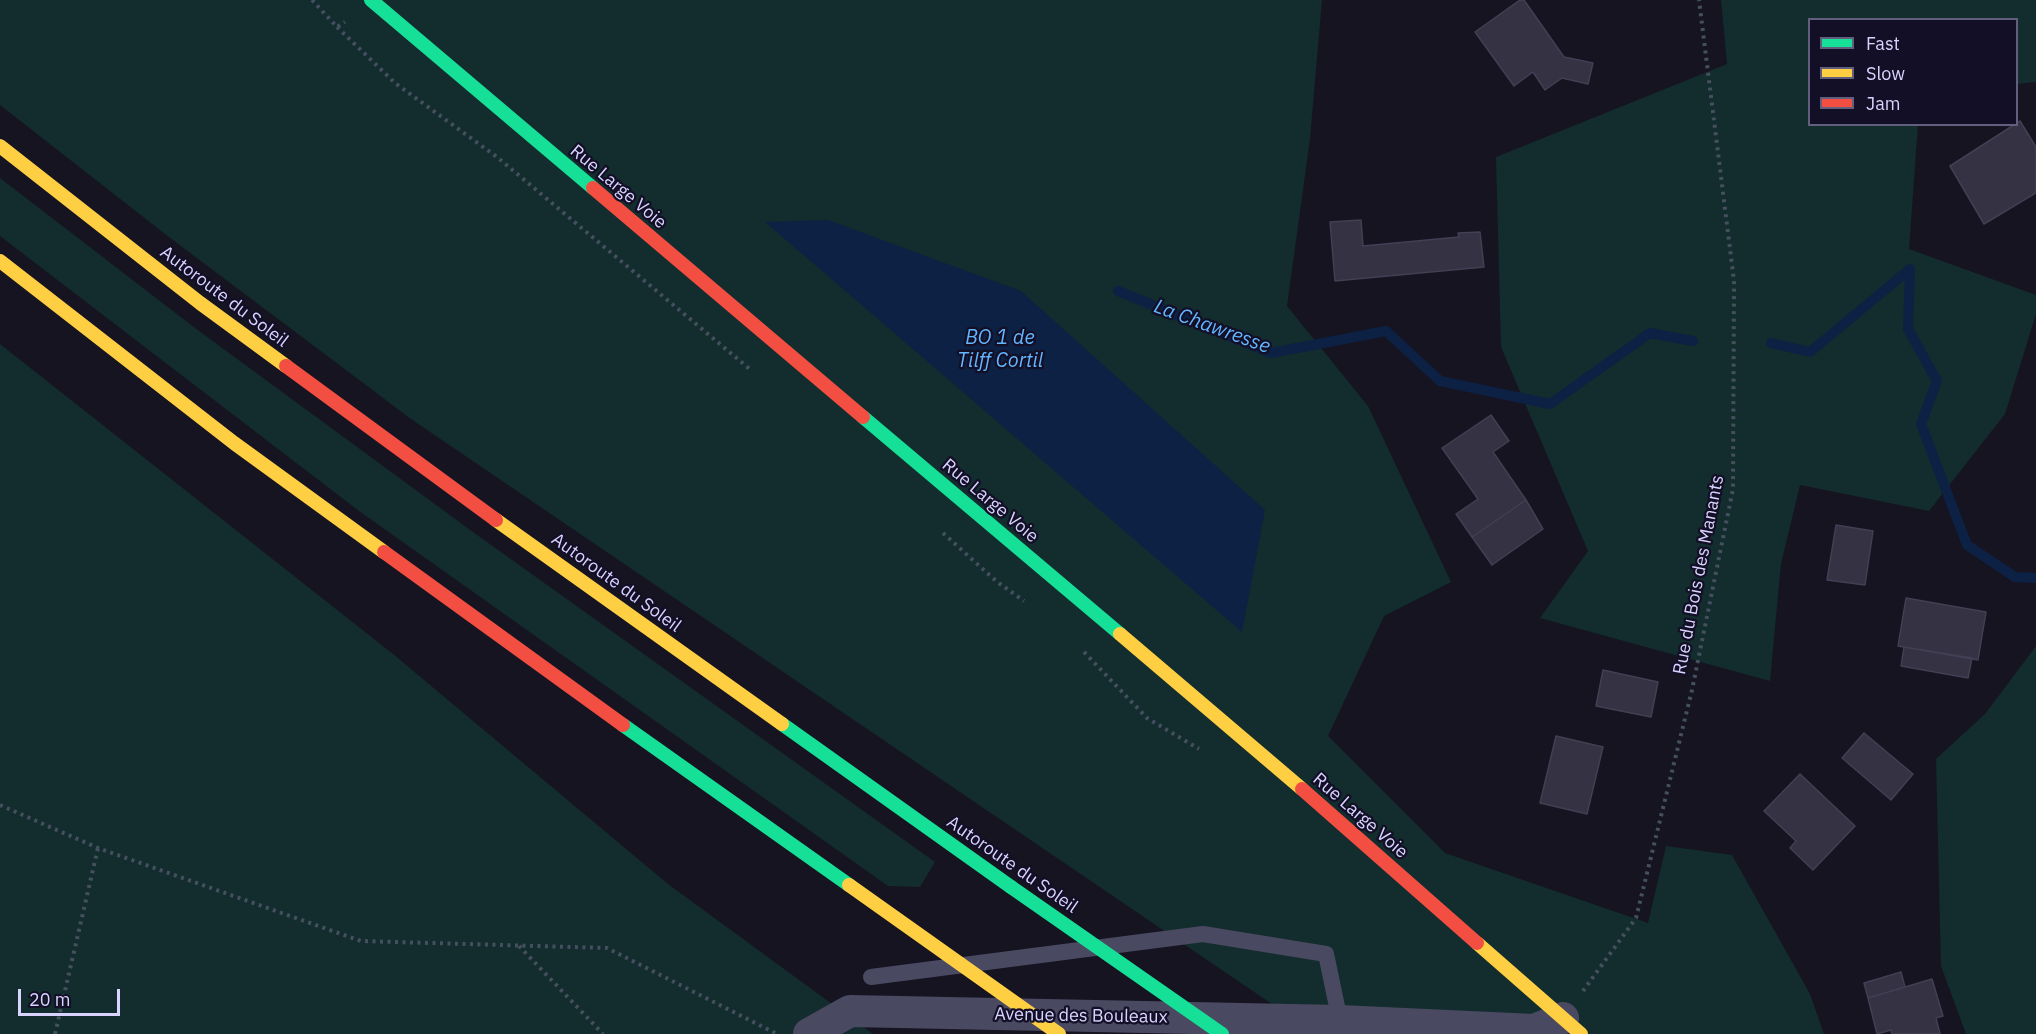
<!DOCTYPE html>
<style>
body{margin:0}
#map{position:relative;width:2036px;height:1034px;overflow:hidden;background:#161421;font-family:"IBM Plex Sans",sans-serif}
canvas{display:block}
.legend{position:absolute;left:1808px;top:18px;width:210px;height:108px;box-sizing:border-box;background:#130f26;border:2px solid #625e7d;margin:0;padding:8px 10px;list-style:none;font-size:18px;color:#d9d4ff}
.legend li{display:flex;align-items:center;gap:12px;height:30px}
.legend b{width:30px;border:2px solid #625e7d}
.scale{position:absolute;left:18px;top:989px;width:102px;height:27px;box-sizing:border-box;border:3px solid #d9d4ff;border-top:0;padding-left:8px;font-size:18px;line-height:21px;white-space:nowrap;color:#d9d4ff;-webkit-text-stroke:4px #130f26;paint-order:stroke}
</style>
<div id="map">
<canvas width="2036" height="1034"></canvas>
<ul class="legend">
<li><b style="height:8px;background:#16e098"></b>Fast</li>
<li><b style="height:8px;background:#ffcf43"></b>Slow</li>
<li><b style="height:8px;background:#f24e42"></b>Jam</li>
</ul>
<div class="scale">20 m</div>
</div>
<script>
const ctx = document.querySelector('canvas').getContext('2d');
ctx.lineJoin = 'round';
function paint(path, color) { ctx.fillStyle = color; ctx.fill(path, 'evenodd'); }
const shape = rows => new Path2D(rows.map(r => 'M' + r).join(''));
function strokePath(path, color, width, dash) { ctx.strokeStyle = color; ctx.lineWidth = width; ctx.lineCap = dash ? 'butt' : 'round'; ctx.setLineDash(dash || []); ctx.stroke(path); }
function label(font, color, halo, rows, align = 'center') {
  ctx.font = font + ' "IBM Plex Sans",sans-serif'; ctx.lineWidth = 4.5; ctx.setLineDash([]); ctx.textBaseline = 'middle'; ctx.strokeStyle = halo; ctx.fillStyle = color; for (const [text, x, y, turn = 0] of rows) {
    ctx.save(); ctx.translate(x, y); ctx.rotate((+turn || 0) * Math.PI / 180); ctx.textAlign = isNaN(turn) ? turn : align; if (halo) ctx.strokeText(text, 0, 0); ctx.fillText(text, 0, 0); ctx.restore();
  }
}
paint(shape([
 [0,0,1322,0,1310,139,1287,306,1368,406,1451,582,1384,616,1328,736,1445,853,1648,923,1666,846,1732,855,1810,994,1824,1034,1316,1034,411,419,165,234,0,105],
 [1721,0,2036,0,2036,82,2017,84,2016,20,1810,20,1810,124,1918,125,1909,249,2036,295,2036,314,2005,414,1929,511,1800,485,1781,564,1770,681,1540,618,1588,551,1501,347,1496,157,1727,64],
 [0,178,195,328,473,532,935,862,920,887,888,886,359,511,0,236],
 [0,344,393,654,668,884,873,1034,0,1034],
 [2036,646,2036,1034,1966,1034,1941,966,1936,759,1985,714]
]), '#132c2d');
paint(shape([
 [828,220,1021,291,1265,510,1242,632,765,222]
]), '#0d2144');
strokePath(shape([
 [1118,291,1271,353,1386,331,1440,381,1550,404,1650,333,1693,341],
 [1771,343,1810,352,1910,269,1908,329,1937,381,1921,424,1967,545,2015,577,2036,578]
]), '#0d2144', 10);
const building = shape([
 [1520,0,1524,0,1564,57,1593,63,1588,84,1562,78,1545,90,1533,72,1514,86,1475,32,1520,0],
 [2020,121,2036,147,2036,193,1984,224,1950,166,2020,121],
 [1361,220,1363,246,1459,237,1458,233,1480,232,1484,267,1335,281,1330,222,1361,220],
 [1491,415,1509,441,1493,452,1526,500,1472,537,1456,514,1478,499,1442,448,1491,415],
 [1526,500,1543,529,1492,565,1472,537,1526,500],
 [1836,525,1873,531,1865,585,1827,580,1836,525],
 [1906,598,1986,612,1978,660,1898,646,1906,598],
 [1904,647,1972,658,1968,678,1901,666,1904,647],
 [1603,670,1658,682,1651,717,1596,706,1603,670],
 [1864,733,1913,774,1891,800,1842,758,1864,733],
 [1556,736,1603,747,1587,814,1540,803,1556,736],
 [1800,774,1855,826,1813,870,1790,848,1796,841,1764,811,1800,774],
 [1901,972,1905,987,1868,998,1864,983,1901,972],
 [1932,979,1943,1016,1936,1018,1940,1034,1892,1034,1891,1030,1877,1034,1868,998,1932,979]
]);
paint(building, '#343243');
strokePath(building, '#433f54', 1.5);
strokePath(shape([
 [312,0,337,27,345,22],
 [337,27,395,83,497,157,752,371],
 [943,533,996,581,1024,601],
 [1084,652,1147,718,1199,749],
 [0,805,98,848,361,941,607,948,777,1034],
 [519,946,603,1034],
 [1583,991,1636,918,1692,690,1733,489,1734,281,1699,0],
 [55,1034,98,848]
]), '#44505f', 4, [3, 4.5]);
strokePath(shape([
 [871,977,1203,934,1326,954,1340,1021]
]), '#4a4962', 16);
strokePath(shape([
 [809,1034,850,1011,1340,1021,1534,1030,1563,1018]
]), '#4a4962', 32);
strokePath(shape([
 [371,0,593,188],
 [863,417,1120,634],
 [782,724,1011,887],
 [623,725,849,885]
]), '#16e098', 14);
strokePath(shape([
 [0,146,200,303,286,366],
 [0,261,234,443,384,552],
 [496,520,782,724],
 [1120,634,1302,789],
 [1477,943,1581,1034]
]), '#ffcf43', 14);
strokePath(shape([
 [593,188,863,417],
 [286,366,496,520],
 [384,552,623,725],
 [1302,789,1477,943]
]), '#f24e42', 14);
strokePath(shape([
 [1011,887,1222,1034]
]), '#16e098', 14);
strokePath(shape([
 [849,885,1059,1034]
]), '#ffcf43', 14);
label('18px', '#d9d4ff', '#130f26', [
 ["Rue Large Voie",618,187,40],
 ["Autoroute du Soleil",224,297,37],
 ["Rue Large Voie",990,501,40],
 ["Rue du Bois des Manants",1699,575,-79],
 ["Autoroute du Soleil",616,583,36],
 ["Rue Large Voie",1360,816,41],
 ["Autoroute du Soleil",1012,865,35],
 ["Avenue des Bouleaux",1081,1016,1]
]);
label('italic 20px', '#62b6ff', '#130f26', [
 ["La Chawresse",1212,327,20],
 ["BO 1 de",1000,338],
 ["Tilff Cortil",1000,361]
]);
</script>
